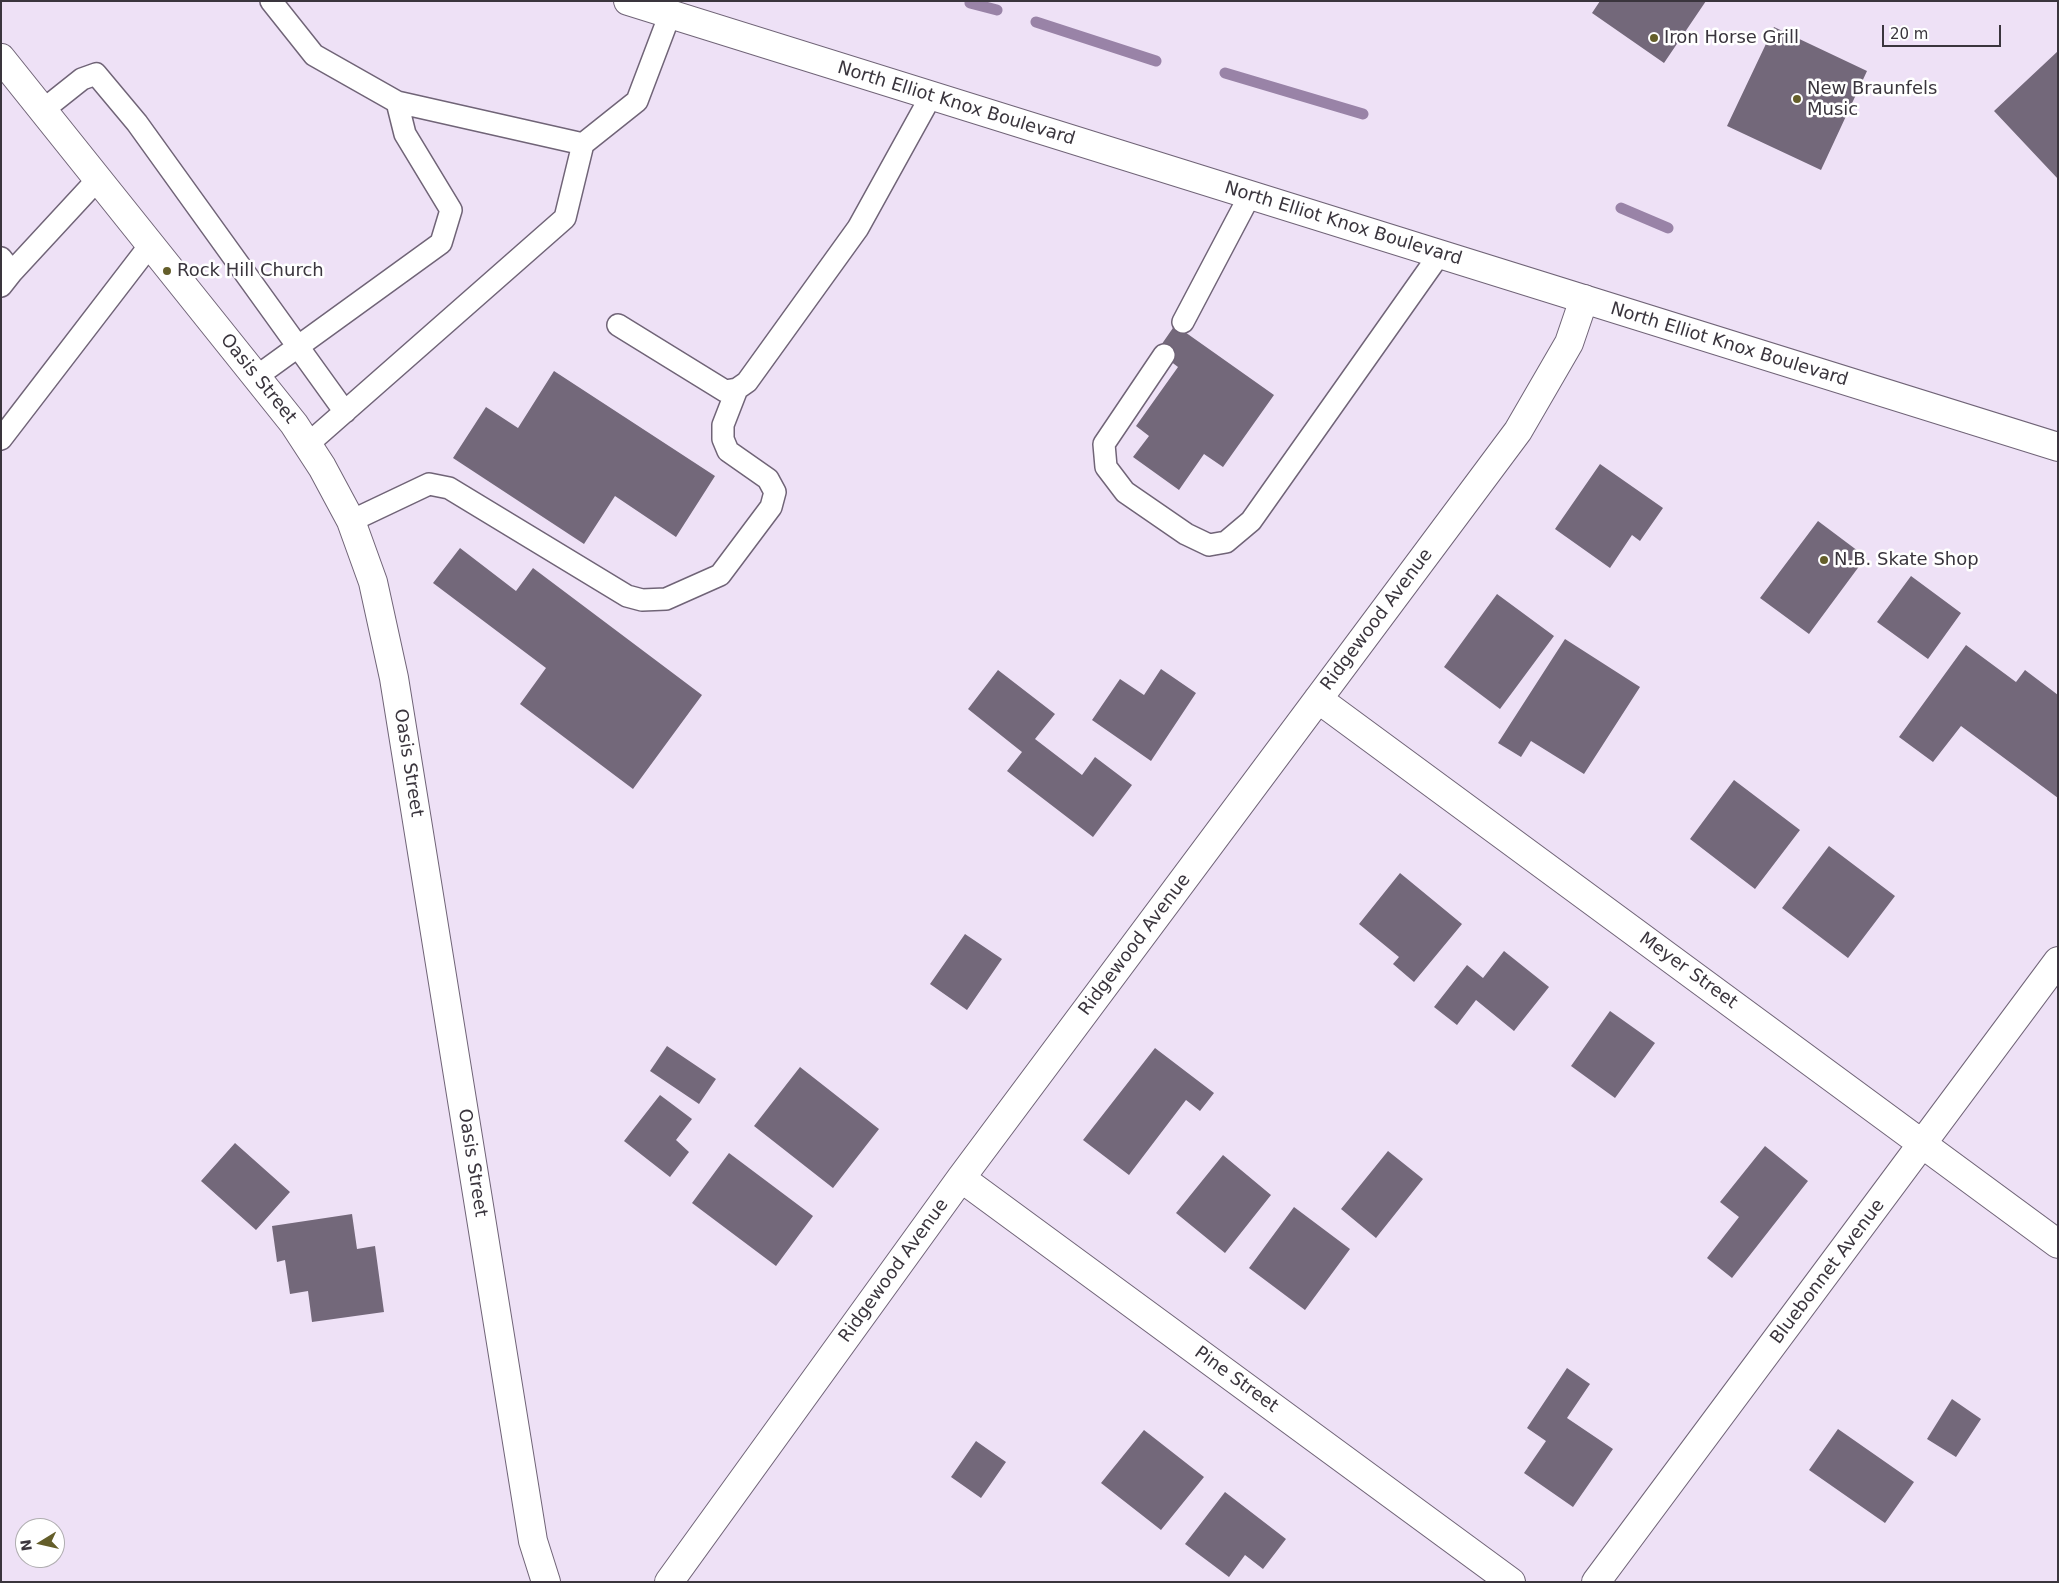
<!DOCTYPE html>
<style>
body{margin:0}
#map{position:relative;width:2059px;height:1583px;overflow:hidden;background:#eee1f6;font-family:"DejaVu Sans",sans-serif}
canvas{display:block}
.frame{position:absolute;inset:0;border:2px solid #3a353d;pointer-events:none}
.north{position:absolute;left:15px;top:1518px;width:50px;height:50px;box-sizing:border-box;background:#fff;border:1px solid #b0aeb1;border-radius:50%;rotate:261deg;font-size:14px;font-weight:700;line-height:20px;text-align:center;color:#3a353d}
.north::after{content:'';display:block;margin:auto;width:18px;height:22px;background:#645e2a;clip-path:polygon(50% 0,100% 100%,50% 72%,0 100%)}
.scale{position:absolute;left:1882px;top:25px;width:119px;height:22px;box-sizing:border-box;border:2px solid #3a353d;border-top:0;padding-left:6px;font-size:15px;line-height:18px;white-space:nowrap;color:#3a353d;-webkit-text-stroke:4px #fff;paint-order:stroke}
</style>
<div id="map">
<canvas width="2059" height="1583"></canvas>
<div class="frame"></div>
<div class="north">N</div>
<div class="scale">20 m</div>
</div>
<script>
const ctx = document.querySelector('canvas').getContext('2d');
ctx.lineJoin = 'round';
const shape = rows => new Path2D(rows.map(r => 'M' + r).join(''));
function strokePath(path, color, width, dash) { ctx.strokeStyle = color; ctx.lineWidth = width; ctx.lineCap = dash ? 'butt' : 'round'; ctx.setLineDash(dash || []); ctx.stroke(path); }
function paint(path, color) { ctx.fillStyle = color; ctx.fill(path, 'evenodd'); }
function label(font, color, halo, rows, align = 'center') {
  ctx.font = font + ' "DejaVu Sans",sans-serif'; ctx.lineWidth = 5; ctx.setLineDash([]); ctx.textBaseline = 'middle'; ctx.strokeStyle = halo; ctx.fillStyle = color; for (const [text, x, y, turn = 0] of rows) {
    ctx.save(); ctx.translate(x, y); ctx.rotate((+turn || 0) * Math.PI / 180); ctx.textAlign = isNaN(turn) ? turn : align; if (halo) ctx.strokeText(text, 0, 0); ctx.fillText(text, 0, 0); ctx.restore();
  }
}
strokePath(shape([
 [970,3,997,10],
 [1036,22,1156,61],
 [1225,73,1363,114],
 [1621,208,1668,228]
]), '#9983a7', 11);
paint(shape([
 [1600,1,1706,1,1664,63,1592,13],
 [1774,27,1867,71,1821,170,1727,126],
 [2058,51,2058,179,1994,111],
 [1175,325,1274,395,1223,467,1204,454,1179,490,1133,457,1149,436,1136,426,1178,367,1157,351],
 [554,371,715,476,676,537,615,496,584,544,453,458,486,407,518,428],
 [1600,464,1663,508,1640,541,1632,535,1610,568,1555,529],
 [1818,521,1866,557,1809,634,1760,598],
 [460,548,516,591,533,568,702,695,633,789,520,704,546,668,433,583],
 [1911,576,1961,613,1928,659,1877,622],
 [1497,594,1554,636,1500,709,1444,667],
 [1565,639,1640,687,1584,774,1531,741,1521,757,1498,743],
 [1966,645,2016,682,2025,670,2058,695,2058,798,1961,726,1933,762,1899,737],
 [1161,669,1196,693,1151,761,1092,720,1120,679,1144,695],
 [998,670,1055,714,1035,739,1082,775,1095,757,1132,785,1093,837,1007,771,1022,752,968,709],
 [1734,780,1800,830,1755,889,1690,839],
 [1829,846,1895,896,1848,958,1782,908],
 [1400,873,1462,924,1414,982,1393,964,1399,957,1359,924],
 [965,934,1002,959,967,1010,930,984],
 [1504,951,1549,987,1514,1031,1476,1000,1457,1025,1434,1007,1467,965,1483,978],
 [1610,1011,1655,1043,1615,1098,1571,1066],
 [667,1046,716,1079,699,1104,650,1071],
 [1155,1048,1214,1093,1200,1111,1186,1100,1129,1175,1083,1140],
 [800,1067,879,1129,833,1188,754,1126],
 [660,1095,692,1119,676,1140,689,1152,670,1177,624,1141],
 [235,1143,290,1192,256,1230,201,1181],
 [1765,1146,1808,1181,1732,1278,1707,1258,1739,1217,1720,1202],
 [1388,1151,1423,1179,1376,1238,1341,1209],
 [729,1153,813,1216,776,1266,692,1203],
 [1223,1155,1271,1195,1225,1253,1176,1213],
 [1294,1207,1350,1249,1305,1310,1249,1268],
 [352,1214,357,1249,375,1246,384,1312,312,1322,308,1291,290,1294,285,1260,277,1262,272,1226],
 [1567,1368,1590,1384,1567,1418,1613,1449,1573,1507,1524,1473,1546,1441,1527,1428],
 [1952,1399,1981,1419,1956,1457,1927,1439],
 [1838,1429,1914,1482,1885,1523,1809,1470],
 [1144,1430,1204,1477,1161,1530,1101,1483],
 [976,1441,1006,1462,981,1498,951,1477],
 [1225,1492,1286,1539,1263,1569,1245,1555,1229,1577,1185,1544]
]), '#73687a');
const service = shape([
 [271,1,314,55,397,102,583,144,637,101,670,14],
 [43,110,82,79,96,74,137,123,345,412],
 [1,258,12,272,1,286],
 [12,272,98,179],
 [1183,322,1250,195],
 [618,325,725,391,737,389,747,382,858,228,931,96],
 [1164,355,1104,444,1106,467,1125,492,1186,534,1209,545,1226,542,1251,521,1439,255],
 [256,377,441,243,451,210,405,134,397,102],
 [1,439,150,245],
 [308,444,565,218,583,144],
 [351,521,429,484,449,488,627,596,642,600,666,599,720,575,771,507,775,492,768,479,728,451,723,439,723,425,737,389]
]);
const minor = shape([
 [1,58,294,424,322,467,351,521,373,582,394,678,533,1541,546,1582],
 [1318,699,2058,1244],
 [961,1178,1511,1582],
 [669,1582,961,1178,1518,431,1569,343,1584,299],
 [1596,1582,2058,961]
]);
const secondary = shape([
 [628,1,2058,447]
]);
strokePath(service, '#706477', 24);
strokePath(minor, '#706477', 30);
strokePath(secondary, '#706477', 30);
strokePath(service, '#fff', 21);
strokePath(minor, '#fff', 28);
strokePath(secondary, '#fff', 28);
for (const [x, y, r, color] of [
 [1654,38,5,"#645e2a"],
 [1797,99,5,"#645e2a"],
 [167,271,5,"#645e2a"],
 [1824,560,5,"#645e2a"]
]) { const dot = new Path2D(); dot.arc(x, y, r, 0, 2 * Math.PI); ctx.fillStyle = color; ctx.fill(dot); strokePath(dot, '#fff', 2); }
label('18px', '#3a353d', '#fff', [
 ["Iron Horse Grill",1664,38],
 ["New Braunfels",1807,89],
 ["Music",1807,110],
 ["Rock Hill Church",177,271],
 ["N.B. Skate Shop",1834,560]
], 'left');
label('18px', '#3a353d', '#fff', [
 ["North Elliot Knox Boulevard",956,104,17],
 ["North Elliot Knox Boulevard",1343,224,17],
 ["North Elliot Knox Boulevard",1729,345,17],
 ["Oasis Street",258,379,51],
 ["Ridgewood Avenue",1377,620,-53],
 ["Oasis Street",408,763,81],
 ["Ridgewood Avenue",1135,945,-53],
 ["Meyer Street",1688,971,36],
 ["Oasis Street",472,1163,81],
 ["Ridgewood Avenue",894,1271,-54],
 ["Bluebonnet Avenue",1828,1272,-53],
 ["Pine Street",1236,1380,36]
]);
</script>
